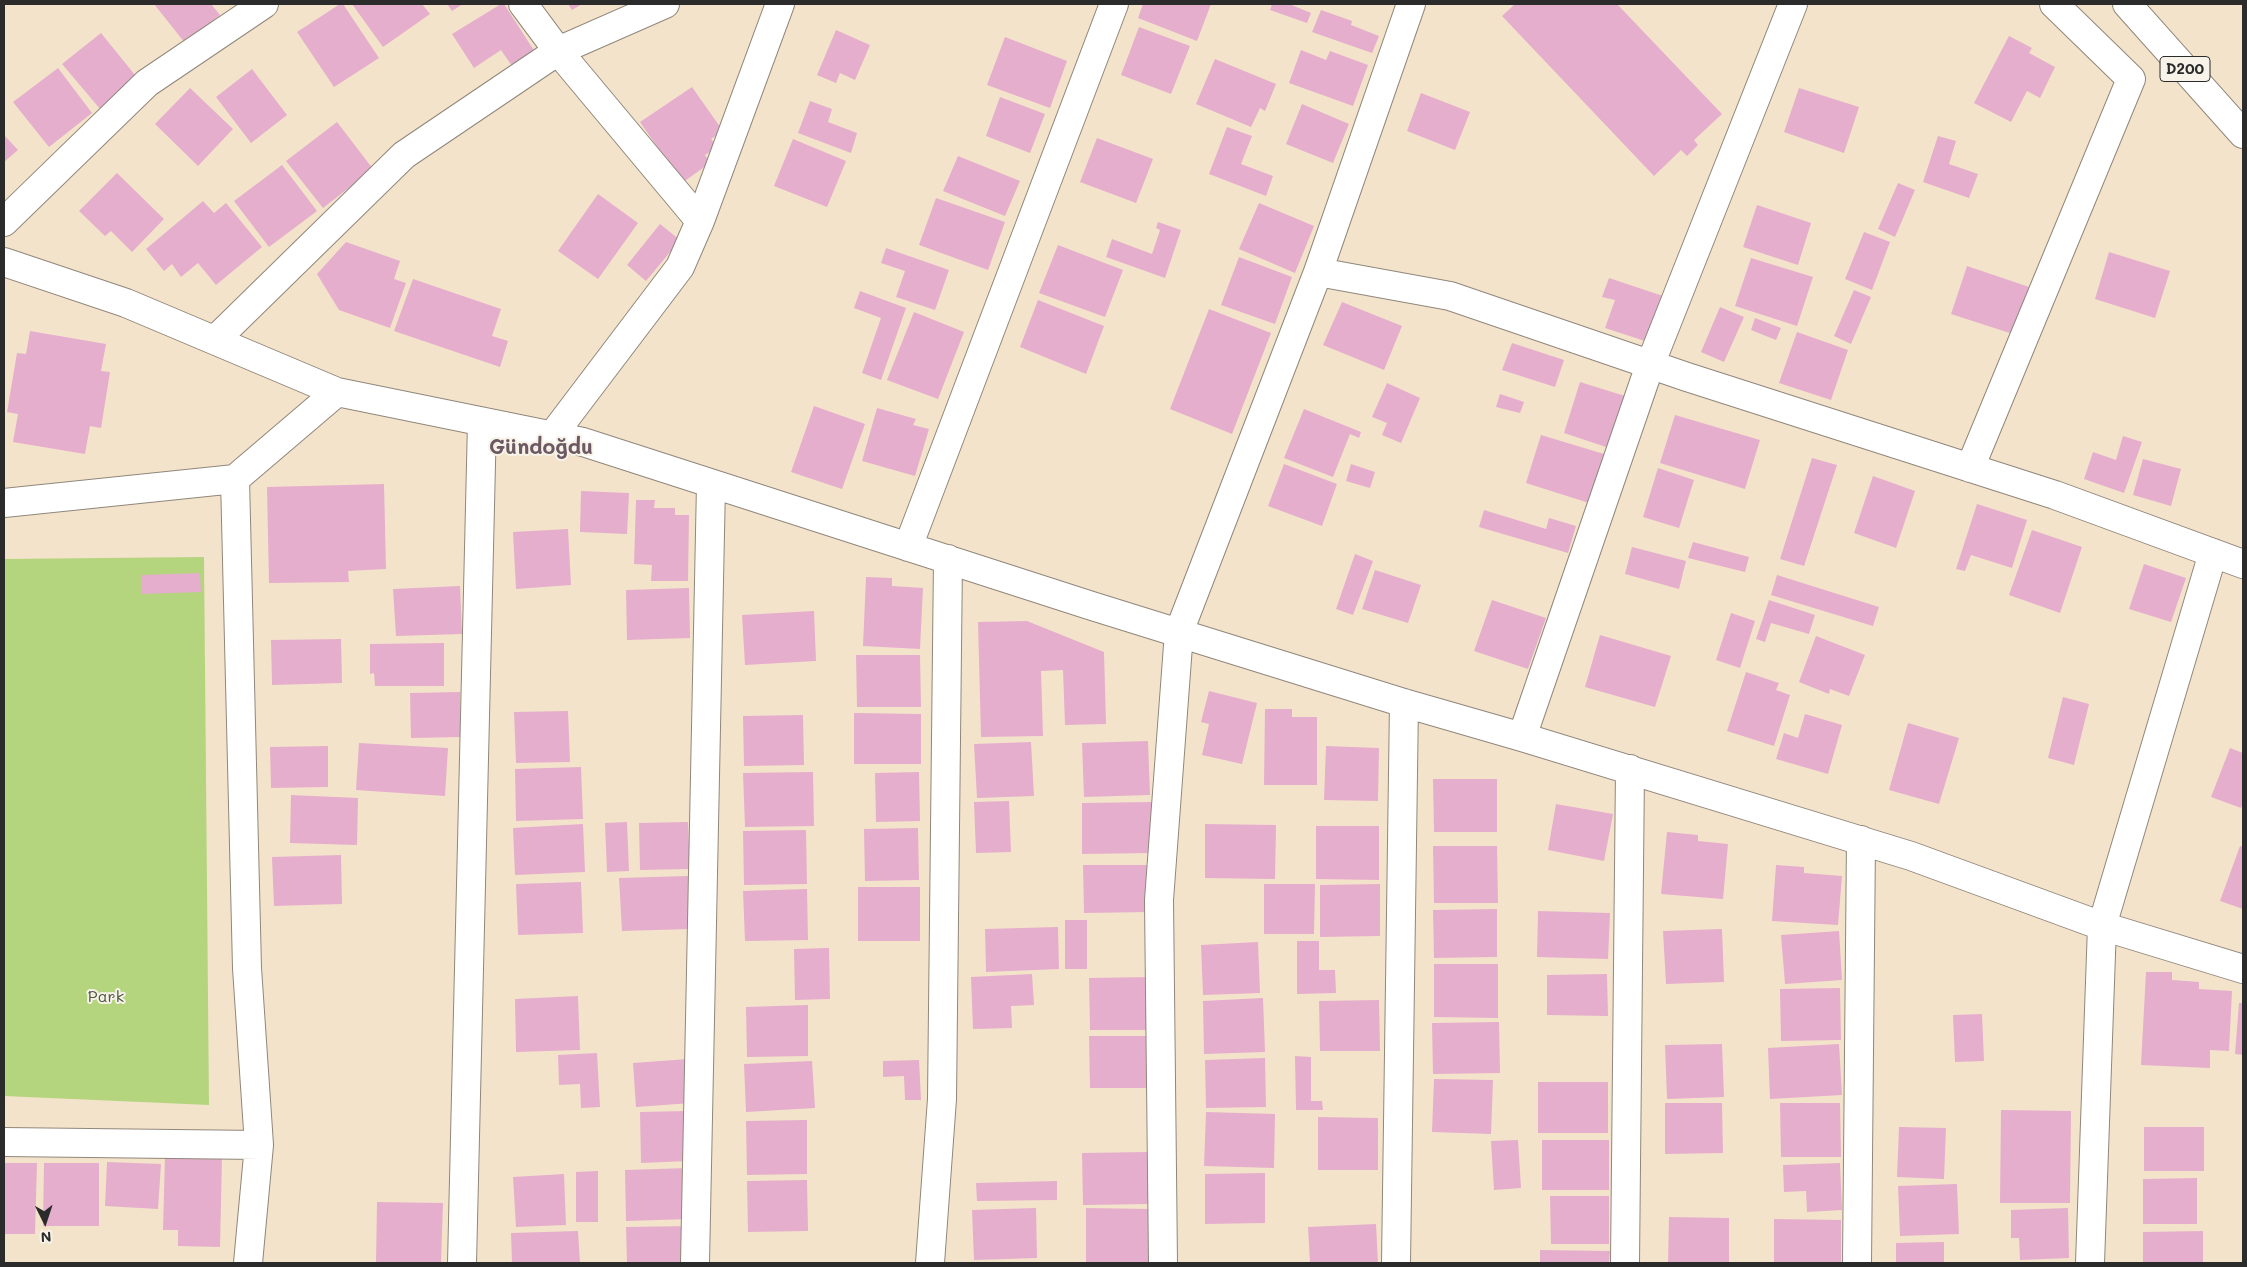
<!DOCTYPE html>
<meta charset="utf-8">
<style>
body{margin:0}
#map{position:relative;width:2247px;height:1267px;overflow:hidden;background:#f4e3cb;font-family:Mali,sans-serif}
canvas{display:block}
.frame{position:absolute;inset:0;border:5px solid #2b2b2b;pointer-events:none}
.north{position:absolute;left:20px;top:1197px;width:50px;height:50px;-webkit-text-stroke:4px #f7f3e8;paint-order:stroke;rotate:176deg;font-size:14px;font-weight:700;line-height:20px;text-align:center;color:#2b2b2b}
.north::after{content:'';display:block;margin:auto;width:18px;height:22px;background:#2b2b2b;clip-path:polygon(50% 0,100% 100%,50% 72%,0 100%)}
</style>
<div id="map">
<canvas width="2247" height="1267"></canvas>
<div class="frame"></div>
<div class="north">N</div>
</div>
<script>
const ctx = document.querySelector('canvas').getContext('2d');
ctx.lineJoin = 'round';
function paint(path, color) { ctx.fillStyle = color; ctx.fill(path, 'evenodd'); }
const shape = rows => new Path2D(rows.map(r => 'M' + r).join(''));
function strokePath(path, color, width, dash) { ctx.strokeStyle = color; ctx.lineWidth = width; ctx.lineCap = dash ? 'butt' : 'round'; ctx.setLineDash(dash || []); ctx.stroke(path); }
function label(font, color, halo, rows, align = 'center') {
  ctx.font = font + ' Mali,sans-serif'; ctx.lineWidth = 4; ctx.setLineDash([]); ctx.textBaseline = 'middle'; ctx.strokeStyle = halo; ctx.fillStyle = color; for (const [text, x, y, turn = 0] of rows) {
    ctx.save(); ctx.translate(x, y); ctx.rotate((+turn || 0) * Math.PI / 180); ctx.textAlign = isNaN(turn) ? turn : align; if (halo) ctx.strokeText(text, 0, 0); ctx.fillText(text, 0, 0); ctx.restore();
  }
}
paint(shape([
 [204,557,209,1105,4,1096,4,559]
]), '#b4d57e');
paint(shape([
 [154,4,211,4,220,15,185,43],
 [340,4,343,4,379,58,334,87,297,32],
 [352,4,422,4,430,14,383,47],
 [447,4,463,4,452,11],
 [501,4,504,4,535,52,512,66,501,50,474,68,452,34],
 [568,4,582,4,572,10],
 [1143,4,1211,4,1197,41,1138,18],
 [1272,4,1289,4,1311,13,1307,23,1270,10],
 [1515,4,1617,4,1722,114,1694,140,1698,145,1687,156,1681,150,1654,176,1502,16],
 [1321,10,1352,21,1351,25,1379,36,1372,53,1312,32],
 [1139,27,1190,46,1171,94,1121,75],
 [836,30,870,45,855,80,840,73,836,83,817,75],
 [101,33,139,80,101,110,62,64],
 [2009,36,2032,48,2029,53,2055,67,2040,98,2027,91,2011,122,1974,103],
 [1005,37,1067,61,1050,108,987,85],
 [1301,50,1326,60,1330,51,1368,65,1353,106,1289,83],
 [1215,59,1276,84,1265,111,1260,108,1251,127,1196,104],
 [58,68,92,113,49,147,13,102],
 [252,69,287,115,251,143,216,97],
 [692,87,723,131,711,139,717,147,705,155,710,163,682,183,640,122],
 [190,88,233,129,198,166,155,124],
 [1799,88,1859,107,1844,153,1784,132],
 [1421,93,1470,112,1455,150,1407,131],
 [1000,97,1045,114,1030,153,986,136],
 [810,101,832,109,828,122,857,133,851,153,798,133],
 [1302,104,1349,124,1333,163,1286,144],
 [337,122,373,169,323,208,286,161],
 [1227,127,1252,136,1241,164,1273,176,1266,196,1209,174],
 [4,135,18,150,4,162],
 [1938,136,1956,141,1949,164,1978,174,1969,198,1923,182],
 [1097,138,1153,159,1136,203,1080,182],
 [793,139,846,161,827,207,774,186],
 [958,156,1020,181,1005,216,943,191],
 [282,165,317,211,269,247,234,201],
 [117,173,164,219,132,252,111,231,105,236,79,211],
 [1898,183,1915,190,1895,237,1878,229],
 [598,194,638,223,598,279,558,251],
 [936,198,1005,222,988,270,919,245],
 [203,201,214,213,226,203,262,247,216,285,198,263,181,277,172,264,164,271,146,249],
 [1259,203,1314,226,1295,273,1239,249],
 [1757,205,1811,223,1798,265,1743,247],
 [1158,222,1181,230,1165,278,1106,257,1112,239,1152,254,1160,230,1156,228],
 [660,224,680,240,646,281,627,265],
 [1864,232,1890,242,1872,290,1845,279],
 [346,242,400,261,394,279,406,283,390,328,339,310,317,274],
 [1058,245,1123,270,1105,317,1039,293],
 [886,248,949,270,935,310,896,297,905,271,881,263],
 [2109,252,2170,271,2155,318,2095,299],
 [1239,257,1292,277,1275,324,1221,305],
 [1751,258,1813,277,1797,326,1735,306],
 [1967,266,2035,289,2019,336,1951,314],
 [1609,278,1663,296,1648,342,1605,328,1615,300,1602,297],
 [413,279,501,309,492,336,508,341,500,367,394,331],
 [1854,290,1871,297,1851,344,1834,336],
 [860,291,906,308,881,380,862,373,881,318,854,308],
 [1038,300,1104,326,1086,374,1020,347],
 [1342,302,1402,326,1384,370,1323,345],
 [1720,307,1744,317,1724,362,1701,352],
 [1209,309,1271,333,1232,434,1170,409],
 [914,312,964,332,938,399,887,380],
 [1755,318,1781,328,1776,340,1751,330],
 [30,331,106,344,101,371,110,372,101,428,90,426,85,454,13,442,18,414,7,412,17,353,26,354],
 [1797,332,1848,350,1831,400,1779,383],
 [1512,343,1564,360,1555,387,1502,370],
 [1580,382,1625,396,1609,448,1564,433],
 [1387,383,1420,398,1401,443,1382,435,1387,423,1372,417],
 [1500,394,1524,402,1520,413,1496,407],
 [814,406,865,424,842,489,791,472],
 [877,408,916,419,913,425,929,429,915,476,862,461],
 [1304,409,1361,432,1359,438,1350,434,1333,477,1284,458],
 [1675,415,1760,440,1745,489,1660,463],
 [1541,435,1604,454,1589,503,1526,483],
 [2123,436,2142,442,2124,493,2084,479,2093,452,2116,460],
 [1812,458,1837,465,1804,566,1780,559],
 [2143,459,2181,469,2171,506,2133,495],
 [1284,464,1337,484,1322,526,1268,506],
 [1351,464,1375,472,1370,488,1346,481],
 [1658,468,1694,480,1679,528,1643,517],
 [1873,476,1915,491,1896,548,1854,533],
 [384,484,386,569,348,571,349,582,269,583,267,487],
 [581,491,629,493,627,534,580,532],
 [636,500,655,500,654,508,675,508,675,515,689,515,688,581,651,581,652,565,634,564],
 [1977,504,2027,520,2012,568,1971,555,1965,571,1956,569],
 [1484,510,1546,529,1549,518,1576,526,1568,553,1479,527],
 [568,529,571,585,516,589,513,532],
 [2032,530,2082,547,2060,613,2009,595],
 [1693,542,1749,557,1745,572,1688,558],
 [1632,547,1686,561,1679,589,1625,574],
 [1355,554,1373,561,1353,615,1336,609],
 [2144,564,2186,578,2171,622,2129,609],
 [1375,570,1421,585,1408,623,1362,609],
 [200,573,201,592,142,594,142,575],
 [1777,575,1879,607,1873,626,1771,595],
 [866,577,892,578,892,586,923,588,920,649,863,646],
 [460,586,462,634,396,636,393,589],
 [689,588,690,638,627,640,626,590],
 [1492,600,1546,618,1528,669,1474,651],
 [1769,600,1815,615,1809,634,1771,623,1765,642,1756,639],
 [814,611,816,661,745,665,742,615],
 [1731,613,1755,621,1740,668,1716,660],
 [1027,621,1104,652,1106,724,1065,725,1063,670,1041,671,1043,736,981,737,978,622],
 [1600,635,1671,656,1655,707,1585,687],
 [1816,636,1865,655,1849,696,1830,689,1829,694,1799,682],
 [341,639,342,683,272,685,271,640],
 [444,643,444,686,375,686,374,673,370,674,370,644],
 [856,655,920,655,921,707,857,707],
 [1746,672,1779,683,1776,690,1790,695,1774,746,1727,731],
 [1209,691,1257,703,1242,764,1202,755,1209,724,1201,722],
 [460,692,460,737,411,738,410,693],
 [2063,697,2089,704,2074,765,2048,758],
 [1265,709,1292,709,1292,717,1317,717,1317,785,1264,785],
 [568,711,570,762,516,763,514,712],
 [854,713,921,714,921,764,854,764],
 [1805,714,1842,725,1828,774,1776,759,1784,733,1798,738],
 [803,715,804,765,744,766,743,716],
 [1908,723,1959,738,1939,804,1889,790],
 [1148,741,1150,795,1084,797,1082,743],
 [1031,742,1034,796,977,798,974,744],
 [359,743,448,748,445,796,356,790],
 [328,746,328,787,271,788,270,747],
 [1326,746,1379,748,1378,801,1324,800],
 [2230,748,2243,753,2243,802,2241,808,2211,797],
 [581,767,583,819,516,821,515,769],
 [813,772,814,826,745,827,743,773],
 [919,772,920,821,876,822,875,773],
 [1433,779,1497,779,1497,832,1434,832],
 [291,795,358,798,357,845,290,843],
 [1009,801,1011,852,976,853,974,802],
 [1152,802,1152,853,1082,854,1082,803],
 [1556,804,1613,814,1604,861,1548,850],
 [627,822,629,871,607,872,605,823],
 [688,822,690,869,640,870,639,823],
 [583,824,585,872,515,875,513,828],
 [1205,824,1276,825,1275,879,1205,878],
 [1316,826,1379,826,1379,880,1316,879],
 [918,828,919,880,865,881,864,829],
 [806,830,807,884,744,885,743,831],
 [1667,832,1698,835,1698,841,1728,844,1723,899,1661,894],
 [1433,846,1497,846,1498,903,1434,903],
 [2240,846,2243,847,2243,909,2220,901],
 [341,855,342,904,274,906,272,857],
 [1083,865,1150,865,1151,912,1084,913],
 [1776,865,1804,867,1804,873,1842,876,1838,925,1772,921],
 [688,876,690,929,622,931,619,878],
 [581,882,583,933,518,935,516,884],
 [1264,884,1315,884,1314,934,1264,934],
 [1380,884,1380,936,1320,937,1320,885],
 [858,887,920,887,920,941,858,941],
 [807,889,808,940,745,941,743,891],
 [1497,909,1497,957,1434,958,1433,910],
 [1538,911,1610,913,1608,959,1537,957],
 [1065,920,1087,920,1087,969,1065,969],
 [1058,927,1059,969,986,972,985,929],
 [1722,929,1724,982,1666,984,1663,931],
 [1839,931,1842,980,1785,984,1781,935],
 [1297,941,1319,941,1319,970,1335,970,1336,993,1297,994],
 [1258,942,1260,993,1203,995,1201,945],
 [829,948,830,999,795,1000,794,949],
 [1434,964,1498,964,1498,1018,1434,1017],
 [2146,972,2172,972,2172,980,2199,982,2199,989,2232,991,2229,1051,2210,1050,2210,1068,2141,1065],
 [1032,974,1034,1005,1011,1006,1012,1028,973,1029,971,977],
 [1607,974,1608,1016,1547,1015,1547,975],
 [1149,977,1150,1030,1090,1030,1089,978],
 [1840,988,1841,1040,1781,1041,1780,989],
 [578,996,580,1050,516,1052,515,999],
 [1263,998,1265,1052,1204,1054,1203,1001],
 [1379,1000,1380,1051,1320,1051,1319,1001],
 [2239,1003,2243,1003,2243,1055,2235,1054],
 [808,1005,808,1056,747,1057,746,1007],
 [1982,1014,1984,1061,1955,1062,1953,1015],
 [1499,1022,1500,1073,1433,1074,1432,1023],
 [1089,1036,1150,1036,1150,1088,1090,1088],
 [1722,1044,1724,1097,1667,1099,1665,1045],
 [1839,1044,1842,1095,1770,1099,1768,1048],
 [597,1053,600,1107,581,1108,580,1084,559,1085,558,1055],
 [1295,1056,1311,1057,1311,1101,1322,1101,1323,1110,1296,1110],
 [1265,1058,1266,1107,1206,1108,1205,1060],
 [688,1059,691,1103,636,1107,633,1063],
 [919,1060,921,1100,905,1100,904,1076,883,1077,883,1061],
 [812,1061,815,1108,746,1112,744,1064],
 [1434,1079,1493,1080,1491,1134,1432,1132],
 [1538,1082,1608,1082,1608,1133,1538,1133],
 [1665,1103,1722,1103,1723,1153,1665,1154],
 [1780,1103,1840,1103,1841,1157,1781,1157],
 [2001,1110,2071,1111,2070,1203,2000,1203],
 [687,1111,688,1161,641,1163,640,1112],
 [1206,1112,1275,1114,1274,1168,1204,1166],
 [1318,1117,1378,1118,1378,1170,1318,1170],
 [807,1120,807,1174,747,1175,746,1121],
 [1899,1127,1946,1128,1944,1179,1897,1177],
 [2144,1127,2204,1127,2204,1171,2144,1171],
 [1518,1140,1521,1188,1494,1190,1491,1141],
 [1542,1140,1609,1140,1609,1190,1542,1190],
 [1149,1152,1150,1204,1083,1205,1082,1153],
 [165,1156,222,1157,220,1247,178,1246,178,1230,163,1230],
 [107,1162,161,1164,158,1209,105,1206],
 [4,1163,37,1163,35,1234,4,1234],
 [44,1163,99,1163,99,1226,43,1226],
 [1840,1163,1842,1210,1807,1212,1806,1191,1784,1192,1783,1165],
 [688,1168,690,1219,626,1221,625,1170],
 [598,1171,598,1222,576,1222,576,1172],
 [1265,1173,1265,1223,1205,1224,1205,1174],
 [564,1174,566,1225,516,1227,513,1177],
 [2197,1178,2197,1224,2143,1224,2143,1179],
 [807,1180,808,1231,748,1232,747,1181],
 [1057,1181,1057,1200,977,1201,976,1183],
 [1957,1184,1959,1234,1900,1236,1898,1186],
 [1550,1196,1609,1196,1609,1244,1551,1244],
 [377,1202,443,1203,441,1263,376,1263],
 [1036,1208,1037,1258,974,1260,972,1210],
 [1086,1208,1150,1209,1149,1262,1086,1262],
 [2068,1208,2069,1258,2020,1260,2019,1238,2011,1238,2011,1210],
 [1669,1217,1729,1218,1729,1263,1668,1263],
 [1774,1219,1841,1220,1841,1263,1774,1263],
 [1376,1224,1378,1263,1310,1263,1308,1227],
 [690,1226,690,1263,627,1263,626,1227],
 [578,1231,580,1263,512,1263,511,1233],
 [2203,1231,2203,1263,2143,1263,2143,1232],
 [1944,1242,1944,1263,1896,1263,1896,1243],
 [1540,1250,1610,1251,1609,1263,1540,1263]
]), '#e5aecc');
const street = shape([
 [523,4,558,51,700,221],
 [4,222,147,83,264,4],
 [4,262,126,303,337,392,583,442,1092,606,1404,703,1522,737,1911,856,2102,926,2243,969],
 [1318,272,1411,4],
 [215,340,404,155,558,51,665,4],
 [552,436,680,267,700,221,780,4],
 [1970,468,2131,79,2054,4],
 [235,479,247,968,259,1145,248,1263],
 [4,503,235,479,337,392],
 [908,547,1114,4],
 [1522,737,1650,365,1793,4],
 [4,1142,259,1145],
 [462,1263,482,422],
 [695,1263,711,484],
 [930,1263,942,1099,948,559],
 [1163,1263,1159,900,1179,632,1318,272,1450,296,1687,377,2055,495,2243,564],
 [1396,1263,1404,703],
 [1625,1263,1630,769],
 [1857,1263,1861,840],
 [2090,1263,2102,926,2213,553]
]);
const highway = shape([
 [2127,4,2243,134]
]);
strokePath(street, '#90877b', 30);
strokePath(highway, '#90877b', 30);
strokePath(street, '#fff', 28);
strokePath(highway, '#fff', 28);
for (const [x, y, w] of [
 [2185,69,50]
]) { const box = new Path2D(); box.roundRect(x - w / 2, y - 12.5, w, 25, 4); ctx.fillStyle = '#f7f3e8'; ctx.fill(box); strokePath(box, '#2b2b2b', 1); }
label('bold 15px', '#2b2b2b', null, [
 ["D200",2185,69]
]);
label('16px', '#4d5640', '#f7f3e8', [
 ["Park",106,997]
]);
label('bold 21px', '#6c5963', '#f7f3e8', [
 ["Gündoğdu",541,448]
]);
</script>
